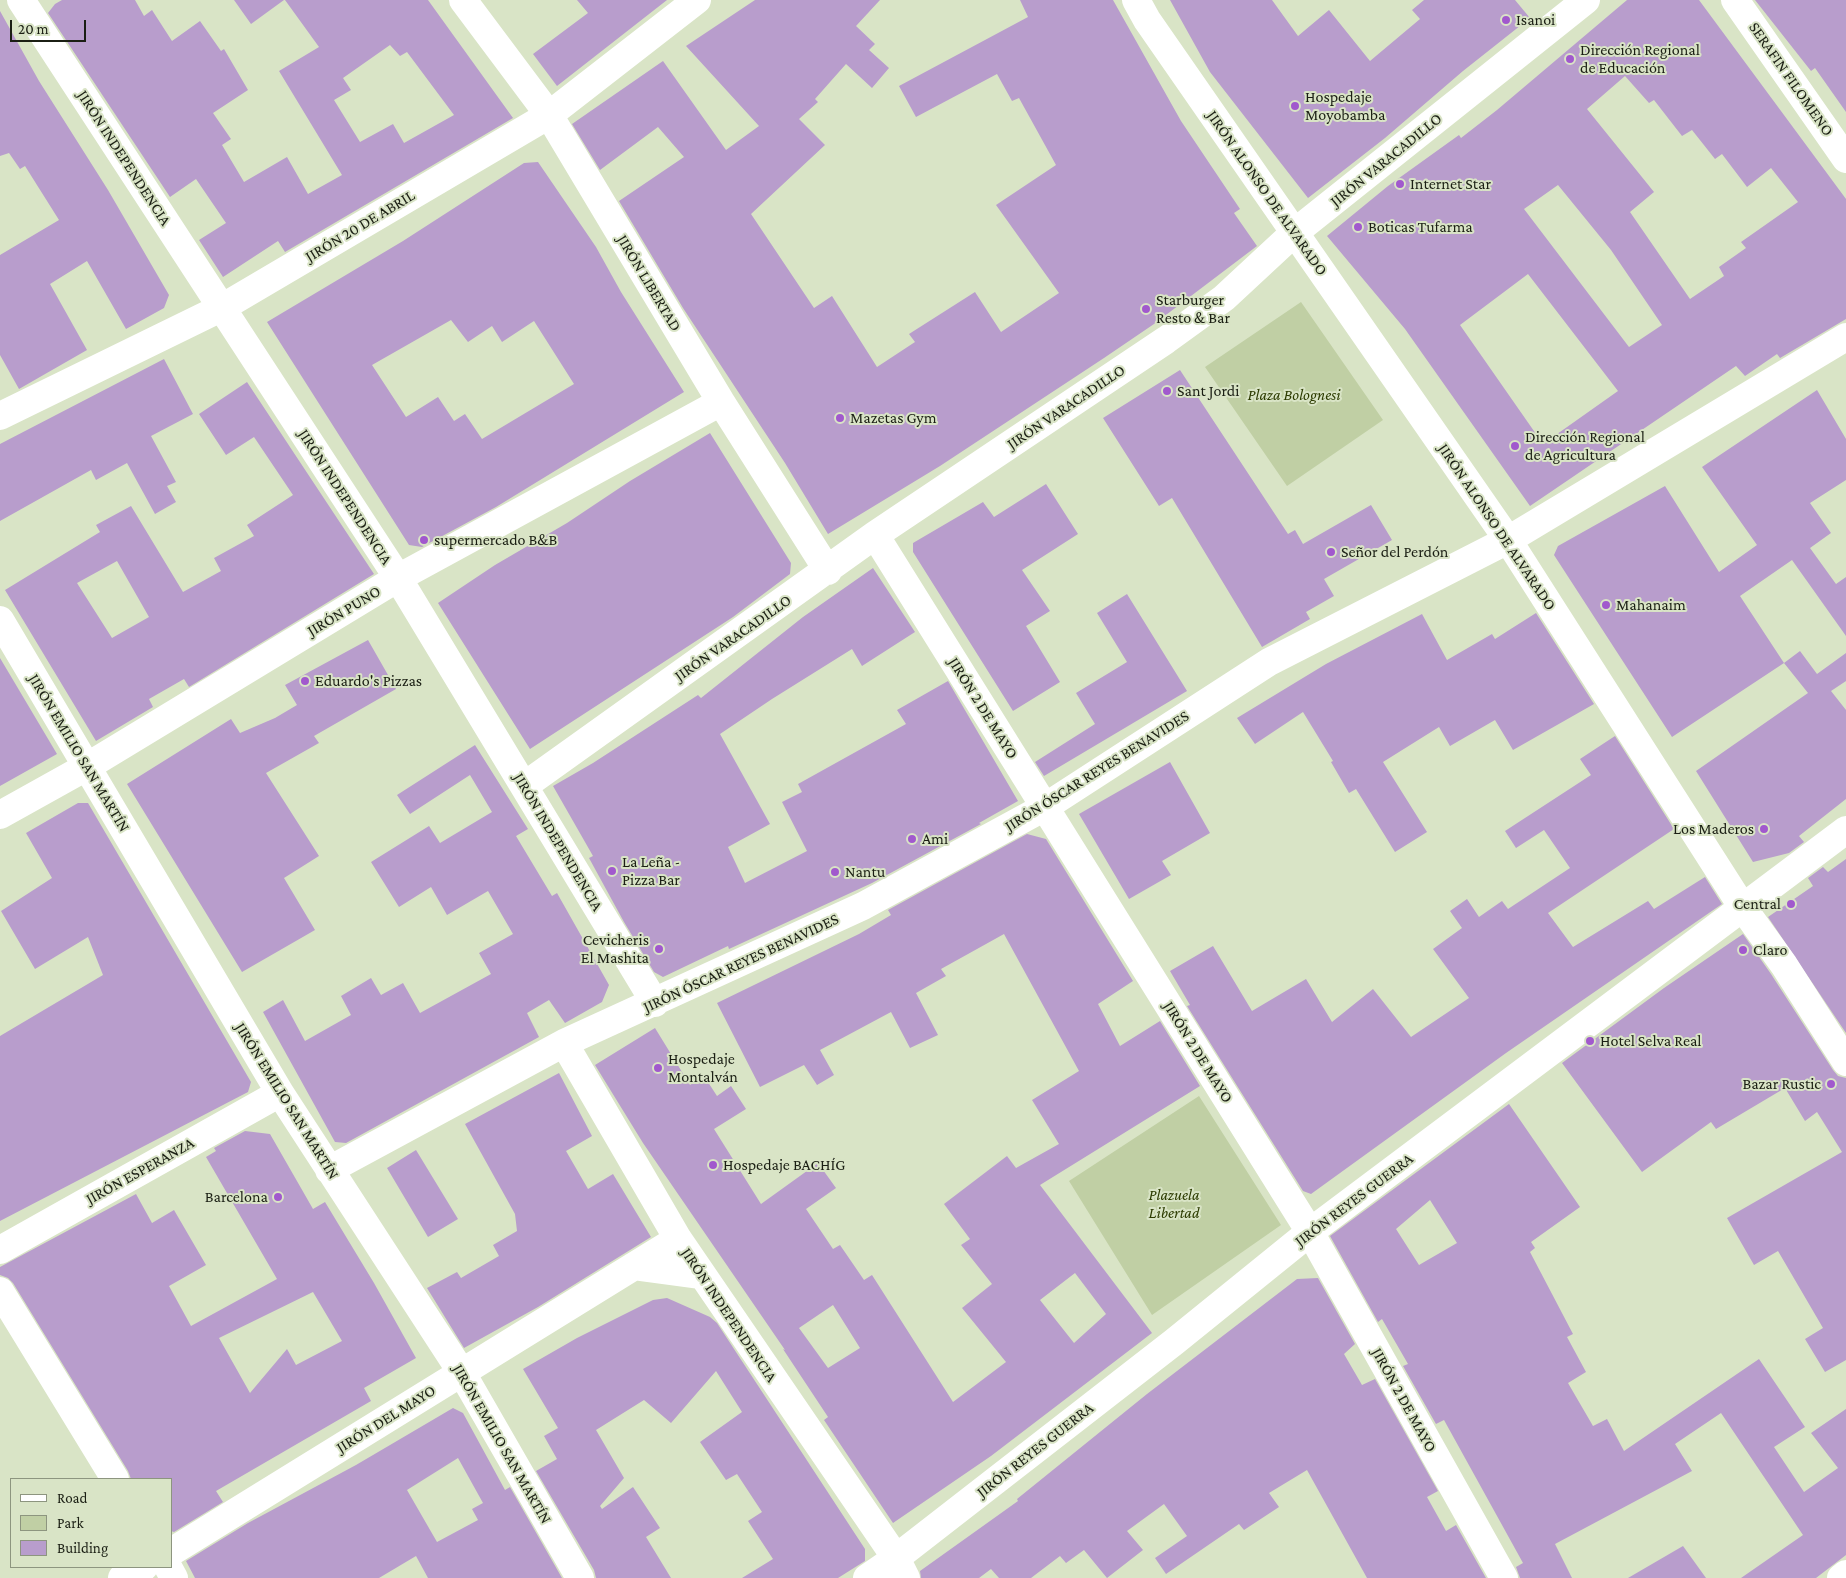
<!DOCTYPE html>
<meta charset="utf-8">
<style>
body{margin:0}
#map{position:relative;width:1846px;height:1578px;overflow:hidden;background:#d9e4c6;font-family:"Crimson Pro",serif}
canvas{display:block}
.legend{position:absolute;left:10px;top:1478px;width:162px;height:90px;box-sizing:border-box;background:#d9e4c6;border:1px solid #8d957f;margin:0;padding:6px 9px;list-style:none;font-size:15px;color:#1b1f14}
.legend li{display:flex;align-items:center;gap:10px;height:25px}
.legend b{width:25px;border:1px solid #8d957f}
.scale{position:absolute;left:10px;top:20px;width:76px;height:22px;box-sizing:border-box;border:2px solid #1b1f14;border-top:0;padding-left:6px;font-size:15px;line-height:18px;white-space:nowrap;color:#1b1f14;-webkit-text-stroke:4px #d9e4c6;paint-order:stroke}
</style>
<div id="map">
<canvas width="1846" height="1578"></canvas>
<ul class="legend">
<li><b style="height:6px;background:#fff"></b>Road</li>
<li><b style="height:14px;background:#c0cfa4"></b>Park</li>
<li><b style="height:14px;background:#b89dcc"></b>Building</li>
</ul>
<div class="scale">20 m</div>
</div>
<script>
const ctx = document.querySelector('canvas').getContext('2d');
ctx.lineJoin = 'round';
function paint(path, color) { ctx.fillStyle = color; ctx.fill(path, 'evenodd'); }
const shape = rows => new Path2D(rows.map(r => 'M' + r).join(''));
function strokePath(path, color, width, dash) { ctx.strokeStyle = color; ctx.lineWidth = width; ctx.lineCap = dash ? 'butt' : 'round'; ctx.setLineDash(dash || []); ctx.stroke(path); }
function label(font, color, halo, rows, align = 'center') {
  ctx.font = font + ' "Crimson Pro",serif'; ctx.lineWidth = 4; ctx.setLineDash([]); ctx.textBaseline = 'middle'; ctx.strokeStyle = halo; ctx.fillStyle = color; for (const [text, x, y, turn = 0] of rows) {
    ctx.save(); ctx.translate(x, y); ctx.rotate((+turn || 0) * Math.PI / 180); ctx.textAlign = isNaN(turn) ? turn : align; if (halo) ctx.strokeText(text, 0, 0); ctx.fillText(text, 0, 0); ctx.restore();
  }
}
paint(shape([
 [1301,302,1383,420,1287,486,1205,367],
 [1199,1096,1281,1225,1152,1315,1069,1181]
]), '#c0cfa4');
paint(shape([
 [62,0,135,0,144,16,152,10,172,41,200,21,221,51,224,49,248,90,213,113,231,139,222,145,244,182,287,157,308,194,342,175,279,71,319,47,285,0,428,0,513,118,285,252,278,241,223,277,199,240,226,223,196,179,170,197,48,13,55,4],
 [390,45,400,56,407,52,454,115,404,143,393,124,360,142,334,100,351,90,343,78],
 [234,0,284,0,251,24],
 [577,0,667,0,557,86,533,54,588,13],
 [755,0,880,0,856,26,875,44,869,50,889,68,872,88,846,64,815,99,818,102,799,119,825,145,751,214,814,308,832,296,877,367,915,342,909,334,975,292,1001,332,1059,293,996,205,1056,165,1019,98,1012,101,997,74,916,117,899,86,1028,17,1020,0,1113,0,1181,121,1240,209,1234,213,1257,246,1154,324,1104,358,940,466,828,534,785,463,683,308,619,201,684,157,658,127,600,170,572,124,663,61,726,150,759,126,686,46],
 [1170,0,1272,0,1298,36,1329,10,1370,61,1420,19,1412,10,1424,0,1515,0,1530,18,1463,71,1385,138,1308,198,1210,72],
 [1627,0,1699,0,1846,199,1846,319,1780,358,1777,354,1745,376,1736,366,1530,506,1405,329,1327,236,1388,186,1459,135,1461,138,1497,110],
 [1625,76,1649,103,1654,100,1682,136,1692,130,1715,159,1722,154,1747,187,1771,168,1798,202,1741,242,1746,248,1719,267,1724,276,1690,299,1630,212,1654,192,1587,109],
 [1558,185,1611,250,1662,325,1629,347,1524,209],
 [1528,274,1618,391,1543,444,1460,325],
 [1755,0,1846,0,1846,112,1815,68,1811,71],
 [0,11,39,81,108,190,169,295,164,308,126,329,87,261,50,284,87,350,19,389,0,355,0,255,59,220,25,166,20,169,9,153,0,156],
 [538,162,596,247,621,292,684,392,496,507,422,547,409,545,267,322,403,241,524,163],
 [451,320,468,342,492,326,502,342,534,321,574,384,482,439,465,414,454,421,438,397,406,417,372,365],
 [164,359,193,414,151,436,176,482,167,486,176,502,155,514,127,463,96,480,91,470,0,521,0,444],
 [1180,370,1288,534,1295,530,1303,544,1371,505,1392,540,1324,579,1334,596,1306,612,1310,619,1262,647,1172,498,1159,506,1103,418],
 [247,382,374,574,189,687,184,679,149,699,153,707,96,741,5,590,100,532,96,525,131,506,183,592,221,571,214,558,254,536,247,525,293,495,254,437,226,455,199,414],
 [117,561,149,617,112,638,77,583],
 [1817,390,1846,439,1846,480,1810,503,1831,533,1810,548,1836,584,1846,577,1846,636,1792,560,1740,596,1784,663,1672,737,1554,555,1558,546,1665,486,1719,572,1757,545,1702,467],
 [710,433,791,563,790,574,733,617,530,749,438,603,495,565,567,523,630,481],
 [1046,484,1078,534,1022,570,1050,611,1026,626,1060,682,1013,711,913,552,913,543,983,502,994,517],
 [873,568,915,632,862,666,852,649,772,699,720,734,770,824,728,847,745,883,807,851,782,802,802,792,798,784,906,724,897,710,948,681,1018,801,979,823,981,824,872,883,729,949,728,946,663,977,654,972,624,922,589,858,593,856,553,786,593,763,698,695,701,698,803,617],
 [1127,594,1187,691,1044,776,1035,762,1095,724,1076,693,1127,662,1097,613],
 [1536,613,1594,704,1513,750,1495,720,1450,746,1439,727,1383,762,1427,832,1395,852,1356,789,1349,793,1331,762,1333,761,1303,712,1255,744,1237,718,1326,664,1422,614,1447,660,1492,634,1495,639],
 [368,640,396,689,314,736,319,743,266,773,319,856,284,878,315,930,242,972,127,784,231,719,240,733,275,718,297,705,285,685],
 [1800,651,1817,674,1846,653,1846,681,1831,691,1846,710,1846,799,1799,836,1804,842,1789,853,1753,862,1696,771,1808,693,1784,663],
 [0,658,57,754,0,786],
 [1615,736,1674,829,1548,913,1573,947,1648,901,1654,909,1705,877,1722,904,1506,1053,1311,1194,1303,1191,1187,1006,1190,1005,1170,971,1213,946,1252,1011,1306,979,1332,1022,1373,989,1411,1037,1469,998,1433,949,1462,928,1450,911,1467,899,1479,917,1502,901,1508,909,1570,868,1544,830,1516,848,1505,831,1591,775,1580,759],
 [475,745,528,829,516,836,552,896,557,893,609,985,602,1002,565,1023,549,1000,527,1013,539,1037,346,1143,335,1142,263,1012,283,1000,305,1041,351,1015,341,996,371,978,381,995,403,983,420,1013,491,974,479,953,513,934,488,891,447,915,431,887,399,907,371,862,429,826,440,843,492,812,470,775,410,814,397,795],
 [1170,762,1210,833,1162,861,1171,875,1129,899,1079,814],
 [78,803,88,803,251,1082,248,1092,0,1221,0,1036,103,975,88,937,35,969,1,911,52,878,26,833],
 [1027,834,1046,839,1133,981,1098,1004,1120,1046,1160,1021,1200,1086,1040,1185,1152,1333,991,1456,893,1523,824,1420,828,1417,783,1349,785,1350,643,1143,595,1065,655,1028,690,1085,704,1076,717,1096,731,1086,746,1109,714,1129,761,1204,818,1163,836,1188,806,1209,833,1249,840,1245,864,1280,872,1275,953,1402,1006,1362,962,1308,992,1284,961,1245,970,1239,944,1204,1007,1156,1016,1168,1059,1144,1032,1100,1079,1071,1004,934,941,969,946,976,916,993,938,1035,910,1048,891,1012,820,1050,834,1075,817,1085,804,1065,760,1087,717,1003,859,934,891,915,888,910],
 [1075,1273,1106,1314,1074,1343,1040,1300],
 [833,1305,860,1348,828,1368,799,1328],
 [1846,859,1846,1033,1768,917,1813,886,1808,878,1823,867,1828,872],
 [1743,934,1771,974,1833,1070,1838,1076,1846,1078,1846,1360,1825,1372,1805,1339,1823,1328,1778,1251,1754,1265,1727,1218,1842,1152,1817,1112,1805,1121,1785,1088,1716,1129,1711,1122,1642,1172,1562,1063,1664,988],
 [559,1073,592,1136,566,1151,588,1189,613,1174,651,1237,538,1307,464,1348,427,1288,457,1272,461,1278,499,1256,493,1245,517,1231,515,1214,465,1124],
 [1509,1104,1580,1207,1531,1242,1535,1248,1530,1252,1573,1334,1567,1337,1586,1372,1568,1383,1593,1426,1607,1419,1624,1451,1759,1359,1805,1427,1774,1447,1804,1492,1838,1468,1811,1433,1846,1409,1846,1555,1816,1578,1741,1578,1803,1535,1721,1413,1675,1444,1692,1471,1555,1544,1572,1578,1520,1578,1516,1567,1523,1563,1444,1420,1436,1424,1403,1366,1408,1364,1382,1319,1378,1322,1330,1236],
 [1430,1200,1457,1243,1419,1265,1396,1229],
 [245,1131,270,1134,313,1209,325,1202,374,1283,416,1358,364,1388,371,1401,216,1491,223,1502,174,1532,171,1531,171,1479,131,1479,128,1471,13,1283,8,1278,0,1275,0,1267,136,1194,152,1223,174,1210,206,1265,169,1286,191,1326,277,1279,206,1157,216,1151,214,1148],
 [313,1292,342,1341,296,1365,287,1349,250,1393,219,1338],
 [416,1150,458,1219,428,1237,387,1168],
 [1318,1278,1355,1344,1344,1354,1362,1385,1375,1379,1438,1491,1427,1497,1446,1531,1456,1525,1486,1578,1367,1578,1307,1470,1269,1493,1279,1507,1244,1530,1239,1524,1166,1574,1155,1558,1187,1536,1164,1504,1127,1531,1143,1550,1107,1578,1084,1550,1066,1563,1060,1556,1031,1578,999,1578,991,1569,979,1578,921,1578,920,1571,1018,1501,1017,1499,1147,1394,1297,1279],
 [667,1298,710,1317,717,1323,865,1549,865,1561,838,1578,742,1578,773,1559,748,1521,762,1512,737,1474,726,1480,700,1442,742,1412,716,1371,671,1423,644,1400,596,1430,624,1478,600,1506,602,1509,633,1487,660,1528,646,1537,671,1578,596,1578,594,1570,536,1471,557,1459,544,1436,558,1428,523,1369,577,1338,653,1300],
 [453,1408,463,1413,505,1490,510,1487,562,1578,428,1578,416,1556,379,1578,195,1578,186,1561,248,1523,356,1465],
 [458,1458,483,1503,472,1509,478,1520,437,1542,407,1490],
 [1683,1546,1706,1578,1628,1578]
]), '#b89dcc');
strokePath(shape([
 [21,0,398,578,655,1003],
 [463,0,549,115,721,402,828,571],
 [0,416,223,307,549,115,697,0],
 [875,535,1310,1232,1504,1578],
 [0,620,280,1093,462,1373,580,1578],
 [524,786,875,535,1166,340,1224,298,1294,233,1586,0],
 [0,815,88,766,398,578,721,402],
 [564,1043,678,1239,896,1558,906,1578],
 [329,1170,564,1043,863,906,1045,807,1269,662,1508,540,1846,337],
 [0,1250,280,1093],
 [634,1266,701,1275],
 [0,1291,115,1479],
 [171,1552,678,1239],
 [168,1567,174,1578],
 [122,1578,144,1567],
 [867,1578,896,1558,1174,1342,1310,1232,1846,830],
 [1841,1578,1846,1574]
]), '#fff', 28);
strokePath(shape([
 [1136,0,1147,20,1508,540,1743,908,1784,965,1846,1062],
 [1735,0,1846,159]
]), '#fff', 28);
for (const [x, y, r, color] of [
 [1506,20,5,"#a159cd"],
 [1570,59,5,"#a159cd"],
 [1295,106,5,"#a159cd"],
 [1400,184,5,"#a159cd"],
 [1358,227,5,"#a159cd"],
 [1146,309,5,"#a159cd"],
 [1167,391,5,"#a159cd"],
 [840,418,5,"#a159cd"],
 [1515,446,5,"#a159cd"],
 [424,540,5,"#a159cd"],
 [1331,552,5,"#a159cd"],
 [1606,605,5,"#a159cd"],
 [305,681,5,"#a159cd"],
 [1764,829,5,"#a159cd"],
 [912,839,5,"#a159cd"],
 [612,871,5,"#a159cd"],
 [835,872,5,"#a159cd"],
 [1791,904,5,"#a159cd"],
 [659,949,5,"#a159cd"],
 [1743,950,5,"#a159cd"],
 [1590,1041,5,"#a159cd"],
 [658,1068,5,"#a159cd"],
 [1831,1084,5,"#a159cd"],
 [713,1165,5,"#a159cd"],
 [278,1197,5,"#a159cd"]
]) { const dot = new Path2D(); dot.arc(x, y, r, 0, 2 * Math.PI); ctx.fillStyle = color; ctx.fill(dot); strokePath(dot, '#d9e4c6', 2); }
label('16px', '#1b1f14', '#d9e4c6', [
 ["Isanoi",1516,20],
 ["Dirección Regional",1580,50],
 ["de Educación",1580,68],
 ["Hospedaje",1305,97],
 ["Moyobamba",1305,115],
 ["Internet Star",1410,184],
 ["Boticas Tufarma",1368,227],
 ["Starburger",1156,300],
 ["Resto & Bar",1156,318],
 ["Sant Jordi",1177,391],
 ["Mazetas Gym",850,418],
 ["Dirección Regional",1525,437],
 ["de Agricultura",1525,455],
 ["supermercado B&B",434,540],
 ["Señor del Perdón",1341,552],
 ["Mahanaim",1616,605],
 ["Eduardo's Pizzas",315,681],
 ["Los Maderos",1754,829,"right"],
 ["Ami",922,839],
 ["La Leña -",622,862],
 ["Pizza Bar",622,880],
 ["Nantu",845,872],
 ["Central",1781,904,"right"],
 ["Cevicheris",649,940,"right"],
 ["El Mashita",649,958,"right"],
 ["Claro",1753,950],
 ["Hotel Selva Real",1600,1041],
 ["Hospedaje",668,1059],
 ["Montalván",668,1077],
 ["Bazar Rustic",1821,1084,"right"],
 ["Hospedaje BACHÍG",723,1165],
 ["Barcelona",268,1197,"right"]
], 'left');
label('16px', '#1b1f14', '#d9e4c6', [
 ["SERAFIN FILOMENO",1791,79,55],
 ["JIRÓN INDEPENDENCIA",124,158,57],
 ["JIRÓN VARACADILLO",1386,160,-39],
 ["JIRÓN ALONSO DE ALVARADO",1267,193,55],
 ["JIRÓN 20 DE ABRIL",360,226,-31],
 ["JIRÓN LIBERTAD",649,283,59],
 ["JIRÓN VARACADILLO",1066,407,-34],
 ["JIRÓN INDEPENDENCIA",345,497,57],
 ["JIRÓN ALONSO DE ALVARADO",1497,527,56],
 ["JIRÓN PUNO",344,611,-31],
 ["JIRÓN VARACADILLO",733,638,-35],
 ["JIRÓN 2 DE MAYO",983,708,58],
 ["JIRÓN EMILIO SAN MARTÍN",79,753,59],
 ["JIRÓN ÓSCAR REYES BENAVIDES",1097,771,-32],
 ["JIRÓN INDEPENDENCIA",558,842,59],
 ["JIRÓN ÓSCAR REYES BENAVIDES",741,963,-25],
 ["JIRÓN 2 DE MAYO",1198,1052,58],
 ["JIRÓN EMILIO SAN MARTÍN",287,1101,58],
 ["JIRÓN ESPERANZA",140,1171,-29],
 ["JIRÓN REYES GUERRA",1354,1200,-37],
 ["JIRÓN INDEPENDENCIA",729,1315,56],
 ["JIRÓN 2 DE MAYO",1404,1400,61],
 ["JIRÓN DEL MAYO",386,1419,-32],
 ["JIRÓN EMILIO SAN MARTÍN",502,1444,60],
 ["JIRÓN REYES GUERRA",1035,1450,-38]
]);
label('italic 16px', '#2c3b00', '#d9e4c6', [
 ["Plaza Bolognesi",1294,395],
 ["Plazuela",1174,1195],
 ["Libertad",1174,1213]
]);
</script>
